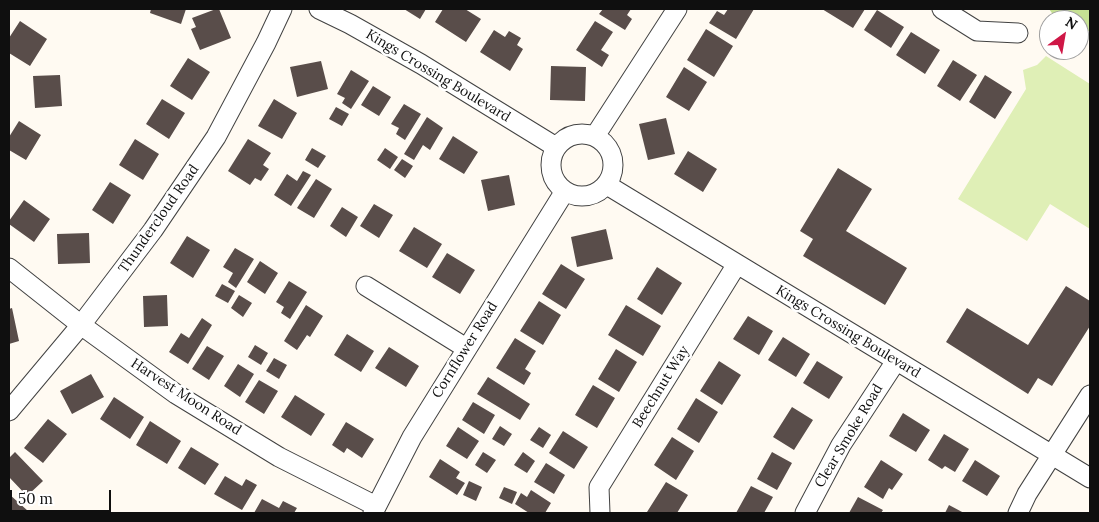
<!DOCTYPE html>
<style>
body{margin:0}
#map{position:relative;width:1099px;height:522px;overflow:hidden;background:#fffaf2;font-family:Lora,serif}
canvas{display:block}
.frame{position:absolute;inset:0;border:10px solid #0f0f0f;pointer-events:none}
.north{position:absolute;left:1039px;top:10px;width:50px;height:50px;box-sizing:border-box;background:#fff;border:1px solid #9f9f9f;border-radius:50%;rotate:32deg;font-size:14px;font-weight:700;line-height:20px;text-align:center;color:#0f0f0f}
.north::after{content:'';display:block;margin:auto;width:18px;height:22px;background:#cf1746;clip-path:polygon(50% 0,100% 100%,50% 72%,0 100%)}
.scale{position:absolute;left:10px;top:490px;width:101px;height:22px;box-sizing:border-box;border:2px solid #0f0f0f;border-top:0;padding-left:6px;font-size:15px;line-height:18px;white-space:nowrap;color:#0f0f0f;-webkit-text-stroke:4px #fff;paint-order:stroke}
</style>
<div id="map">
<canvas width="1099" height="522"></canvas>
<div class="frame"></div>
<div class="north">N</div>
<div class="scale">50 m</div>
</div>
<script>
const ctx = document.querySelector('canvas').getContext('2d');
ctx.lineJoin = 'round';
function paint(path, color) { ctx.fillStyle = color; ctx.fill(path, 'evenodd'); }
const shape = rows => new Path2D(rows.map(r => 'M' + r).join(''));
function strokePath(path, color, width, dash) { ctx.strokeStyle = color; ctx.lineWidth = width; ctx.lineCap = dash ? 'butt' : 'round'; ctx.setLineDash(dash || []); ctx.stroke(path); }
function label(font, color, halo, rows, align = 'center') {
  ctx.font = font + ' Lora,serif'; ctx.lineWidth = 5; ctx.setLineDash([]); ctx.textBaseline = 'middle'; ctx.strokeStyle = halo; ctx.fillStyle = color; for (const [text, x, y, turn = 0] of rows) {
    ctx.save(); ctx.translate(x, y); ctx.rotate((+turn || 0) * Math.PI / 180); ctx.textAlign = isNaN(turn) ? turn : align; if (halo) ctx.strokeText(text, 0, 0); ctx.fillText(text, 0, 0); ctx.restore();
  }
}
paint(shape([
 [1046,56,1090,84,1090,229,1050,204,1027,241,958,199,1026,89,1023,70,1037,65]
]), '#dfefb6');
paint(shape([
 [1049,9,1090,9,1090,31,1079,31,1079,20,1057,20]
]), '#c6e194');
paint(shape([
 [151,9,186,9,181,24,150,13],
 [216,9,219,9,231,38,200,50,191,29,196,27,192,18],
 [404,9,426,9,420,19],
 [443,9,465,9,481,19,466,42,435,22],
 [603,9,631,9,627,15,632,19,625,30,599,14],
 [728,9,754,9,736,39,709,23,717,11,724,15],
 [822,9,865,9,853,28],
 [877,10,904,27,891,48,864,30],
 [20,21,47,39,30,66,9,53,9,38],
 [595,21,613,32,601,50,609,55,602,67,576,50],
 [706,29,733,46,714,77,687,60],
 [494,30,505,37,509,31,521,38,517,45,523,49,510,71,480,52],
 [911,32,940,50,925,74,896,55],
 [188,58,210,72,192,100,170,86],
 [953,60,977,75,960,101,937,86],
 [321,61,328,89,297,97,290,67],
 [551,66,586,67,585,101,550,100],
 [684,67,707,82,689,111,666,97],
 [351,70,369,81,351,109,342,103,345,98,337,94],
 [60,75,62,106,35,108,33,76],
 [985,75,1012,92,995,119,969,102],
 [373,86,391,97,379,116,361,105],
 [162,99,185,113,169,139,146,124],
 [274,99,297,113,282,139,258,126],
 [404,104,421,114,405,140,396,134,399,128,391,124],
 [336,107,349,114,342,126,329,119],
 [427,117,443,128,430,150,423,145,414,160,404,154],
 [666,118,675,154,648,160,639,124],
 [19,121,41,135,26,160,9,150,9,137],
 [453,136,478,152,464,174,439,159],
 [135,139,159,154,143,180,119,165],
 [248,139,271,153,263,165,269,169,261,181,255,178,250,185,228,171],
 [312,148,326,156,318,168,305,160],
 [385,148,398,157,390,169,377,160],
 [688,151,717,169,703,192,674,174],
 [402,159,413,166,405,178,394,170],
 [838,168,872,189,846,231,907,268,885,305,803,256,813,239,800,231],
 [303,171,311,175,291,206,274,195,287,174,297,181],
 [509,175,515,205,488,211,481,180],
 [316,179,332,189,314,218,297,208],
 [110,182,131,195,113,224,92,210],
 [24,200,50,219,34,242,9,224,9,221],
 [374,204,393,215,379,238,360,226],
 [342,207,358,217,346,237,330,226],
 [414,227,442,244,427,268,399,251],
 [606,229,613,259,577,267,571,237],
 [89,233,90,263,58,264,57,234],
 [187,236,210,250,193,278,170,263],
 [235,248,254,259,236,288,228,282,233,273,223,267],
 [447,253,475,270,460,294,432,277],
 [260,261,278,273,265,294,247,282],
 [561,264,585,279,566,309,542,294],
 [657,267,682,283,662,315,637,299],
 [289,281,307,292,290,319,281,313,284,307,276,302],
 [222,284,235,291,228,303,215,296],
 [1066,286,1090,301,1090,326,1052,386,1038,378,1028,394,946,342,967,308,1028,345],
 [167,295,168,326,144,327,143,296],
 [239,295,252,303,243,317,231,308],
 [539,301,561,315,543,345,520,331],
 [306,305,323,316,310,337,307,335,297,350,284,341],
 [626,305,661,326,643,356,608,335],
 [12,308,19,341,9,344,9,309],
 [748,316,773,331,759,355,733,339],
 [202,318,212,325,188,364,169,352,181,333,189,338],
 [347,334,374,351,361,372,334,355],
 [783,337,810,354,796,377,768,360],
 [515,338,536,351,525,369,531,373,524,385,496,368],
 [255,345,268,353,261,365,248,357],
 [207,346,224,356,209,380,192,369],
 [389,347,419,366,406,387,375,368],
 [616,349,637,362,619,392,598,379],
 [274,358,287,365,279,379,266,371],
 [719,361,741,375,722,405,700,391],
 [817,361,843,377,829,399,803,383],
 [238,364,254,374,240,397,224,386],
 [91,374,104,397,72,414,60,391],
 [488,377,530,404,520,420,477,394],
 [259,380,278,391,264,414,245,402],
 [593,385,615,398,597,428,575,415],
 [295,395,325,414,311,436,281,417],
 [114,397,144,417,130,439,100,419],
 [696,398,718,412,699,443,677,429],
 [473,402,495,415,484,434,462,420],
 [792,407,813,420,794,450,773,437],
 [903,413,930,430,916,452,889,436],
 [48,419,67,434,43,463,24,448],
 [150,421,181,441,167,464,136,445],
 [346,422,374,439,362,458,347,448,344,453,332,445],
 [500,426,512,434,504,446,492,439],
 [458,427,479,441,467,459,446,446],
 [539,427,551,435,543,448,530,440],
 [563,431,588,447,574,469,549,453],
 [944,434,969,449,955,472,945,466,942,469,928,460],
 [672,437,694,451,676,480,654,465],
 [191,447,219,464,205,485,178,468],
 [15,452,43,481,27,496,9,477,9,458],
 [483,452,496,460,487,473,475,465],
 [523,452,535,461,527,473,514,465],
 [772,452,792,463,777,490,757,479],
 [440,459,460,472,456,478,465,483,457,495,429,477],
 [881,460,903,474,892,490,889,488,883,499,864,487],
 [975,460,1000,476,987,496,962,481],
 [546,463,565,475,554,494,534,482],
 [225,476,242,486,246,479,257,485,242,510,214,494],
 [469,481,482,487,476,501,463,495],
 [666,482,688,495,677,513,648,513,647,512],
 [751,486,773,497,764,513,736,513],
 [504,487,517,492,512,504,499,498],
 [531,490,551,503,545,513,529,513,515,504,521,493,527,497],
 [9,494,28,511,26,513,9,513],
 [858,497,883,510,881,513,849,513],
 [262,499,279,508,283,501,297,508,294,513,254,513],
 [949,505,964,513,945,513]
]), '#594d4a');
const minor = shape([
 [319,9,350,24,421,64,556,147],
 [942,9,977,31,1018,33],
 '551 165a31 31 0 1 1 62 0a31 31 0 1 1-62 0Z',
 [595,136,677,9],
 [607,185,1090,478],
 [9,268,81,325,176,394,279,457,376,506],
 [366,286,466,348],
 [9,411,81,325,153,230,216,137,266,43,282,9],
 [373,513,412,437,565,191],
 [600,513,599,487,737,264],
 [805,513,841,445,896,361],
 [1018,513,1027,494,1090,395]
]);
strokePath(minor, '#424242', 21);
strokePath(minor, '#fff', 19);
label('14px', '#0f0f0f', '#fff', [
 ["Kings Crossing Boulevard",438,76,31],
 ["Thundercloud Road",159,219,-55],
 ["Kings Crossing Boulevard",848,332,31],
 ["Cornflower Road",465,350,-58],
 ["Beechnut Way",661,387,-58],
 ["Harvest Moon Road",186,397,33],
 ["Clear Smoke Road",849,436,-59]
]);
</script>
